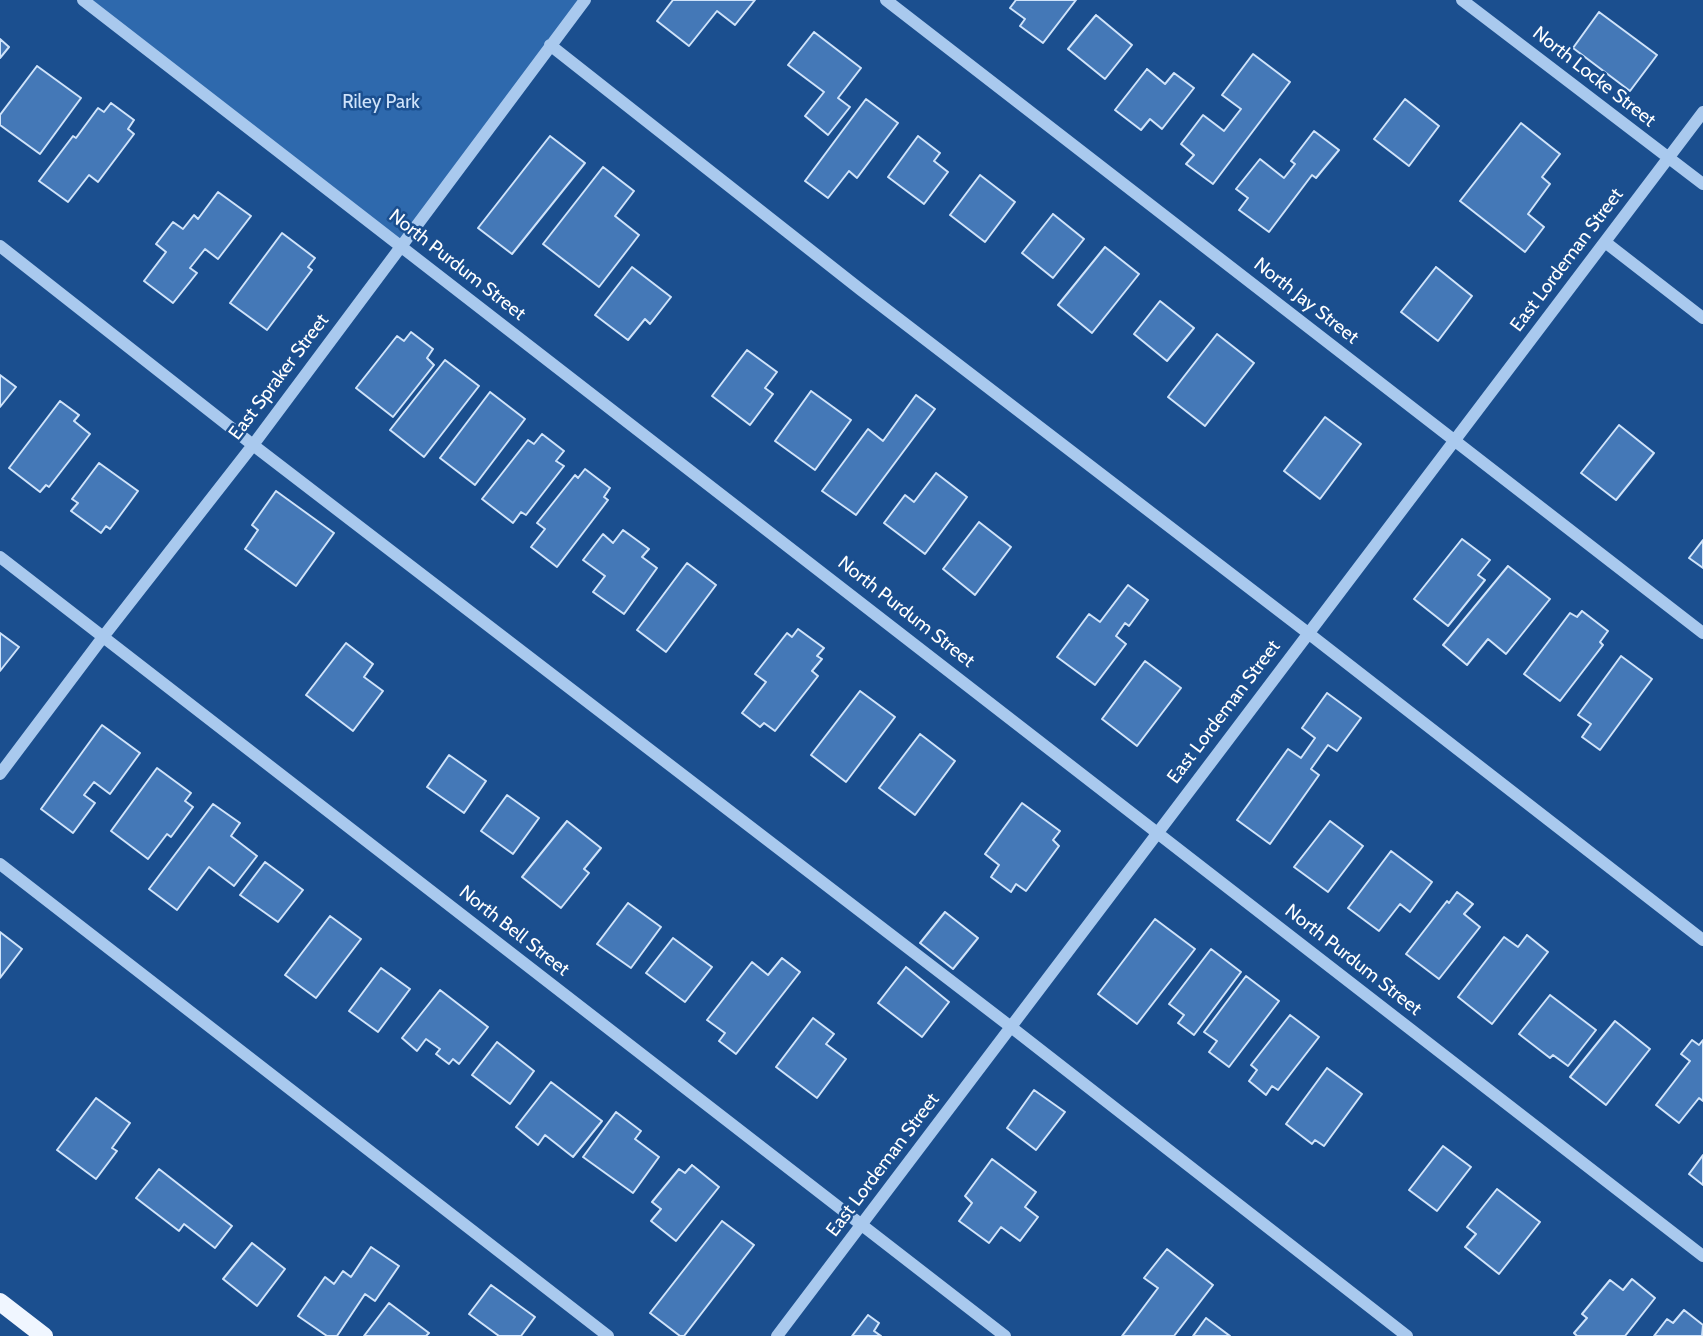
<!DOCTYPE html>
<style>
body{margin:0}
canvas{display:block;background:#1b4f8f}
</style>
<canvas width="1703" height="1336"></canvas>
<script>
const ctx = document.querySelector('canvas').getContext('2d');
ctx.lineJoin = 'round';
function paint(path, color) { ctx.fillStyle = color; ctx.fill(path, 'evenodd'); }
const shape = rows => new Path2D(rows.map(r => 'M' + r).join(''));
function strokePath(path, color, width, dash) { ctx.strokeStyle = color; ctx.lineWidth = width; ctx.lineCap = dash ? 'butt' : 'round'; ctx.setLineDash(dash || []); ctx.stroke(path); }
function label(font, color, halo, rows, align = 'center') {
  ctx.font = font + ' Cabin,sans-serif'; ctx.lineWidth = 5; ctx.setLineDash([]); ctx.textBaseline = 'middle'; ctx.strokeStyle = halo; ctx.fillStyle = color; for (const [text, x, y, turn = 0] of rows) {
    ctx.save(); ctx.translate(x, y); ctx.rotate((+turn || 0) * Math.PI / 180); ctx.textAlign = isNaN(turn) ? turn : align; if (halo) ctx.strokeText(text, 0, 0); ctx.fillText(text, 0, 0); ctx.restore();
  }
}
paint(shape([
 [83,0,586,0,400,246]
]), '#2e69ad');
const building = shape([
 [673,0,755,0,735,25,717,11,689,46,657,21,673,0],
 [1016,0,1076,0,1043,43,1020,26,1025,19,1010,8,1016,0],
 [1599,12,1657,55,1630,91,1573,48,1599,12],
 [1096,15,1132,45,1105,79,1068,49,1096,15],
 [814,32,861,68,838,98,850,107,828,135,805,116,824,92,788,65,814,32],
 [0,39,9,47,0,58,0,39],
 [1253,54,1290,82,1213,184,1186,164,1194,155,1181,144,1203,115,1224,131,1241,109,1222,95,1253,54],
 [37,66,81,98,40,154,0,125,0,115,37,66],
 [1147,69,1165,84,1174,73,1194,88,1162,129,1150,119,1141,130,1115,110,1147,69],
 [866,99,898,123,857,178,849,171,828,198,805,181,866,99],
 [1405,99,1439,126,1409,166,1374,139,1405,99],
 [111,103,134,120,128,129,134,134,98,182,89,175,68,202,39,181,73,136,76,138,98,108,104,112,111,103],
 [1521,123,1560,154,1542,177,1550,184,1528,214,1544,227,1525,252,1460,201,1521,123],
 [1314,131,1339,150,1316,178,1312,175,1269,232,1239,210,1248,198,1236,189,1260,159,1284,178,1295,164,1291,161,1314,131],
 [550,136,585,163,512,254,478,228,550,136],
 [918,136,940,153,934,161,948,172,924,204,888,177,918,136],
 [603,167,634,191,615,216,639,235,599,287,543,244,603,167],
 [980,175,1015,202,985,242,950,215,980,175],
 [218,192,251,216,218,259,205,249,190,268,197,273,173,303,144,281,166,252,156,244,173,222,183,229,194,215,198,219,218,192],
 [1053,214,1084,239,1053,278,1022,253,1053,214],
 [282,233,315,258,308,267,312,270,267,330,230,303,282,233],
 [1105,247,1139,274,1092,333,1058,305,1105,247],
 [632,267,671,297,650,324,645,319,628,340,595,315,632,267],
 [1436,267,1472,296,1438,341,1401,312,1436,267],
 [1160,301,1194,328,1167,361,1134,334,1160,301],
 [411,332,433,349,427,358,434,365,393,417,356,388,397,336,404,341,411,332],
 [1217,334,1254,363,1205,426,1168,397,1217,334],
 [747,350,777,372,765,388,773,394,750,425,712,396,747,350],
 [445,360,479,386,424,457,390,430,445,360],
 [0,375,16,387,0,407,0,375],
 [811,391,851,420,815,470,775,441,811,391],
 [490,392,525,419,475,485,440,458,490,392],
 [916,395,935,409,856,515,822,491,868,429,883,441,916,395],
 [60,401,79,415,74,421,90,434,49,487,46,485,40,492,9,468,60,401],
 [1325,417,1361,444,1320,499,1284,471,1325,417],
 [1619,425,1654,453,1616,500,1581,473,1619,425],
 [542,434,564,451,556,461,564,466,526,515,521,512,513,523,482,499,528,440,534,444,542,434],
 [99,463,138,491,110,529,106,526,101,533,71,511,78,503,72,499,99,463],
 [585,469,610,488,604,497,608,500,557,567,531,547,545,529,537,523,575,475,578,478,585,469],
 [936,473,967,497,925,554,884,523,905,495,914,502,936,473],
 [276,491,334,533,296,586,245,549,258,530,252,525,276,491],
 [979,522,1011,547,975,595,943,569,979,522],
 [623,530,649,549,642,557,657,568,624,614,593,592,605,576,583,560,603,534,613,543,623,530],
 [1462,539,1490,560,1478,575,1485,580,1448,626,1414,599,1462,539],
 [1703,540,1703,568,1689,558,1703,540],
 [687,563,716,585,666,652,637,630,687,563],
 [1508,566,1550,599,1506,654,1488,639,1467,665,1443,645,1508,566],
 [1128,585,1148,600,1129,626,1125,623,1116,636,1126,644,1095,685,1057,657,1089,614,1100,622,1128,585],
 [1582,611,1608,631,1600,642,1603,645,1560,701,1524,674,1570,613,1577,617,1582,611],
 [798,629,824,648,817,656,822,659,812,671,818,676,775,731,764,723,760,727,742,713,766,682,755,674,787,633,792,637,798,629],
 [0,633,19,647,0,671,0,633],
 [346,643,373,664,364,677,383,691,353,731,306,695,346,643],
 [1621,656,1652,679,1600,750,1582,737,1591,724,1578,715,1621,656],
 [1145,661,1181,688,1137,746,1102,719,1145,661],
 [860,691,895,717,846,782,811,755,860,691],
 [1327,693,1361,718,1337,751,1328,745,1311,769,1319,775,1270,844,1237,820,1288,749,1301,758,1315,738,1302,728,1327,693],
 [102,725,140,753,110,794,94,782,84,795,95,803,73,833,41,809,102,725],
 [920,734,955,761,915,815,879,788,920,734],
 [449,755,486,781,464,813,427,787,449,755],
 [157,768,191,793,185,801,193,807,171,837,167,834,148,859,111,831,157,768],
 [507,795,539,818,513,854,481,831,507,795],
 [1022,803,1060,831,1053,840,1059,846,1026,891,1016,884,1011,892,991,877,999,865,985,854,1022,803],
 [213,804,240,823,231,836,257,856,234,886,209,867,177,910,149,889,213,804],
 [567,821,601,848,584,869,589,873,561,908,522,877,567,821],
 [1330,821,1363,846,1328,892,1294,867,1330,821],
 [1391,851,1432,882,1410,912,1400,904,1379,931,1348,908,1391,851],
 [265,862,303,890,278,922,240,895,265,862],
 [1457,892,1473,904,1464,914,1480,927,1439,979,1406,954,1447,901,1449,903,1457,892],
 [628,903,661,927,631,968,597,944,628,903],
 [945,912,978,938,953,969,920,943,945,912],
 [330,916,361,939,316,998,285,975,330,916],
 [1155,919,1195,949,1137,1024,1098,994,1155,919],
 [0,932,22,949,0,978,0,932],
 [1527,935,1548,952,1492,1024,1458,997,1504,937,1518,947,1527,935],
 [673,938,712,967,685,1002,646,973,673,938],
 [1211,949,1241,972,1194,1035,1178,1023,1184,1015,1169,1004,1211,949],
 [782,958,800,972,736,1054,719,1041,725,1033,707,1020,752,962,768,975,782,958],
 [906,967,949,1002,922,1037,878,1003,906,967],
 [381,968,410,989,378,1032,349,1011,381,968],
 [1246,976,1279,1001,1229,1067,1209,1052,1217,1041,1204,1032,1246,976],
 [440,990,488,1027,459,1064,453,1059,449,1064,436,1054,440,1049,426,1039,417,1051,402,1038,440,990],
 [1550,995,1596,1030,1568,1066,1553,1055,1550,1058,1519,1034,1550,995],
 [1290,1015,1319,1037,1278,1090,1272,1086,1266,1095,1249,1081,1257,1070,1251,1065,1290,1015],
 [813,1018,834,1034,826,1044,846,1059,817,1098,776,1067,813,1018],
 [1615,1021,1650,1049,1606,1105,1570,1077,1615,1021],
 [1692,1040,1699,1045,1703,1040,1703,1101,1699,1098,1679,1123,1656,1105,1690,1061,1681,1054,1692,1040],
 [497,1042,534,1071,510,1104,472,1075,497,1042],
 [1327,1068,1362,1094,1324,1146,1315,1140,1312,1144,1286,1124,1327,1068],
 [551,1082,602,1121,573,1157,545,1135,538,1145,516,1127,551,1082],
 [1034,1090,1065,1112,1036,1150,1007,1128,1034,1090],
 [96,1098,130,1123,112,1148,117,1151,96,1179,57,1150,96,1098],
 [616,1112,641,1131,635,1139,659,1157,633,1193,583,1157,616,1112],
 [1443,1146,1471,1167,1437,1211,1409,1190,1443,1146],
 [1703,1155,1703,1185,1689,1174,1703,1155],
 [992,1159,1036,1192,1025,1207,1038,1217,1020,1241,1001,1227,989,1243,959,1221,972,1203,965,1196,992,1159],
 [692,1165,719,1187,676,1241,651,1221,661,1209,652,1202,679,1169,685,1173,692,1165],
 [159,1169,232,1226,215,1248,184,1224,179,1231,136,1198,159,1169],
 [1497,1189,1540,1222,1499,1274,1465,1247,1476,1234,1467,1227,1497,1189],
 [722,1221,754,1245,684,1336,680,1336,650,1313,722,1221],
 [252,1243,285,1269,257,1306,223,1279,252,1243],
 [371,1247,399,1266,375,1301,365,1294,337,1336,327,1336,298,1316,325,1277,334,1284,343,1271,351,1277,371,1247],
 [1167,1249,1213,1285,1174,1336,1122,1336,1158,1288,1144,1278,1167,1249],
 [1632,1279,1655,1298,1625,1336,1577,1336,1574,1333,1587,1318,1582,1314,1610,1280,1623,1290,1632,1279],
 [491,1285,535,1317,521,1336,499,1336,469,1314,491,1285],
 [389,1303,429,1333,426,1336,364,1336,389,1303],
 [1684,1310,1703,1325,1702,1336,1654,1336,1667,1319,1673,1323,1684,1310],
 [868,1315,879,1323,874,1331,881,1336,852,1336,868,1315],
 [1206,1318,1230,1336,1193,1336,1206,1318]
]);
paint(building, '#4478b7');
strokePath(building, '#cfe3fa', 2);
strokePath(shape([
 [83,0,1703,1256],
 [886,0,1703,633],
 [1462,0,1703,184],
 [550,45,861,290,1308,633,1703,940],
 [1605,242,1703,318],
 [0,246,253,445,1011,1027,1407,1336],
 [0,557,1005,1336],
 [0,774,103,637,253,445,585,0],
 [0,864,608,1336],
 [777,1336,1703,112]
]), '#a9c9ee', 12);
strokePath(shape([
 [0,1302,44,1336]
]), '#f0f6ff', 18);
label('19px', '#fff', '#1b4f8f', [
 ["North Locke Street",1594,77,38],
 ["East Lordeman Street",1567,260,-53],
 ["North Purdum Street",457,265,38],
 ["North Jay Street",1306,301,38],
 ["East Spraker Street",279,377,-53],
 ["North Purdum Street",906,612,38],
 ["East Lordeman Street",1224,712,-53],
 ["North Bell Street",514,931,38],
 ["North Purdum Street",1353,960,38],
 ["East Lordeman Street",883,1165,-53]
]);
label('19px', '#cfe3fa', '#1b4f8f', [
 ["Riley Park",381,102]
]);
</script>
